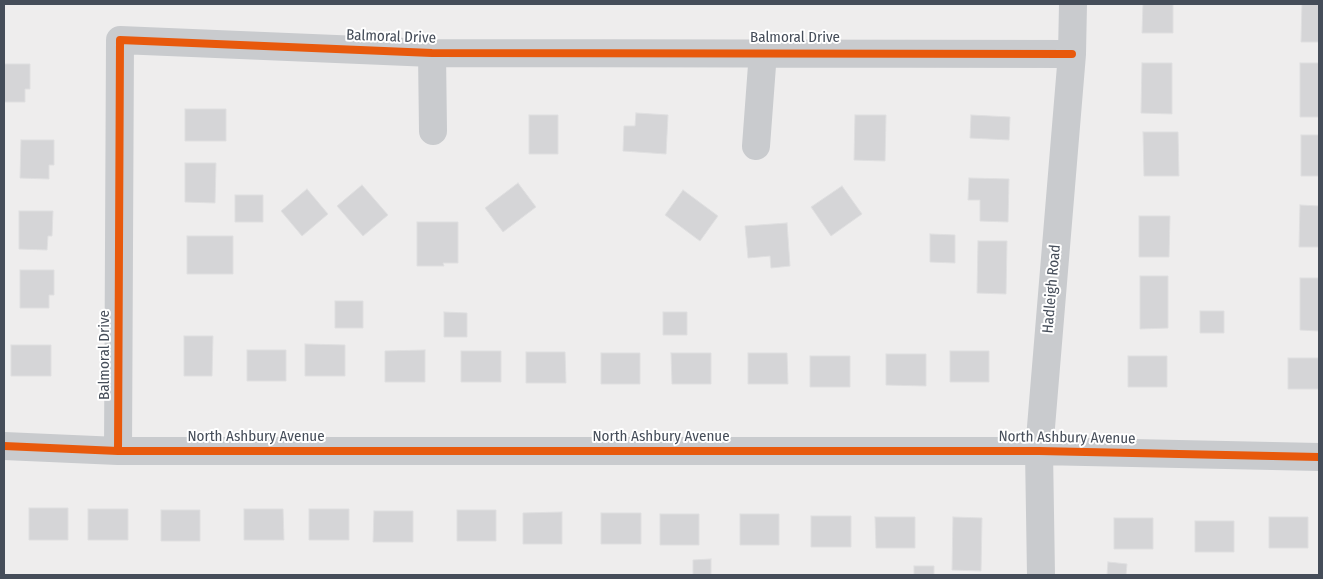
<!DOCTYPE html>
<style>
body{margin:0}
#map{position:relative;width:1323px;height:579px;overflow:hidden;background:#eeeded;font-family:"Fira Sans Condensed",sans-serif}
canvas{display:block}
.frame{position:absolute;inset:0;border:5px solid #454d59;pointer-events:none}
</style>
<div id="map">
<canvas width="1323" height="579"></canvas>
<div class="frame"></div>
</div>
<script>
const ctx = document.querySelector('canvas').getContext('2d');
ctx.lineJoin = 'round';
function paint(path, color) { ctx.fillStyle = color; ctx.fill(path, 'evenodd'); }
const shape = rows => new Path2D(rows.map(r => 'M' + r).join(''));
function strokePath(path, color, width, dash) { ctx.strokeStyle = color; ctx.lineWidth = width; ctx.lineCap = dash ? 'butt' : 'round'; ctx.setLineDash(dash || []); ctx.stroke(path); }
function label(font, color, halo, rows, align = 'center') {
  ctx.font = font + ' "Fira Sans Condensed",sans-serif'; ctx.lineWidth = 4; ctx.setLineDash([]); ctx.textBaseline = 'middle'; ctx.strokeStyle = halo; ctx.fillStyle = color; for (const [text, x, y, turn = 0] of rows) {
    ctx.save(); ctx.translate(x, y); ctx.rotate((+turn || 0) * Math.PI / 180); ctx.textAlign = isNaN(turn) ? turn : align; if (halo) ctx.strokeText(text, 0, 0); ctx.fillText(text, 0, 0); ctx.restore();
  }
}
const building = shape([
 [1143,4,1173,4,1173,33,1142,33,1143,4],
 [1302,4,1319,4,1319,42,1301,42,1302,4],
 [1142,63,1172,63,1172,114,1141,113,1142,63],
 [1300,63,1319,63,1319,117,1300,117,1300,63],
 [4,64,30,64,30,89,25,89,25,102,4,102,4,64],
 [185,109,226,109,226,141,185,141,185,109],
 [636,113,668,115,666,154,623,151,624,126,635,126,636,113],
 [529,115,558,115,558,154,529,154,529,115],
 [855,115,886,115,885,161,854,160,855,115],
 [971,115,1010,117,1009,140,970,138,971,115],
 [1143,132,1178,132,1179,176,1144,176,1143,132],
 [1301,135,1319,135,1319,176,1301,176,1301,135],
 [21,140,54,140,54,165,49,165,49,179,20,178,21,140],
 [185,163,216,163,215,203,185,202,185,163],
 [969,178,1009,179,1008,222,980,221,980,200,968,200,969,178],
 [518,183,536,207,503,232,485,208,518,183],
 [362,185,388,215,363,236,337,206,362,185],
 [842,186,862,214,831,236,811,207,842,186],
 [307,189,328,214,302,236,281,211,307,189],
 [683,190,718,216,700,241,665,215,683,190],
 [235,195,263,195,263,222,235,222,235,195],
 [1300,205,1319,206,1319,247,1299,247,1300,205],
 [19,211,53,211,52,236,48,236,47,250,19,249,19,211],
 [1139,216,1170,216,1169,257,1139,257,1139,216],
 [417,222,458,222,458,263,443,263,444,266,417,266,417,222],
 [787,223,790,266,771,268,770,256,748,258,745,226,787,223],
 [930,234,955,235,955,263,930,262,930,234],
 [187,236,233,236,233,274,187,274,187,236],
 [978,241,1007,241,1006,294,977,293,978,241],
 [20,270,54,270,54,295,49,295,49,308,20,308,20,270],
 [1140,276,1168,276,1168,328,1140,329,1140,276],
 [1300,278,1319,278,1319,331,1300,330,1300,278],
 [335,301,363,301,363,328,335,328,335,301],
 [1200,311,1224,311,1224,333,1200,333,1200,311],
 [444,312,467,313,467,337,444,337,444,312],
 [663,312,687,312,687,335,663,335,663,312],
 [184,336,213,336,212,376,184,376,184,336],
 [305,344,345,345,345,376,305,376,305,344],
 [11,345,51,345,51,376,11,376,11,345],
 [247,350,286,350,286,381,247,381,247,350],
 [425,350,425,382,385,382,385,351,425,350],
 [461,351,501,351,501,382,461,382,461,351],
 [950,351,989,351,989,382,950,382,950,351],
 [526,352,565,352,566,383,526,383,526,352],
 [601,353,640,353,640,384,601,384,601,353],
 [671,353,711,353,711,384,672,384,671,353],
 [748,353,787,353,788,384,748,384,748,353],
 [886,354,926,354,926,386,886,385,886,354],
 [810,356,850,356,850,387,810,387,810,356],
 [1128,356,1167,356,1167,387,1128,387,1128,356],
 [1288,358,1319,358,1319,389,1288,389,1288,358],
 [29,508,68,508,68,540,29,540,29,508],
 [88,509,128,509,128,540,88,540,88,509],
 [244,509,283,509,284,540,244,540,244,509],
 [309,509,349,509,349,540,309,540,309,509],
 [161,510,200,510,200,541,161,541,161,510],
 [457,510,496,510,496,541,457,541,457,510],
 [374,511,413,511,413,542,373,542,374,511],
 [562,512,562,544,523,544,523,513,562,512],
 [601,513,641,513,641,544,601,544,601,513],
 [660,514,699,514,699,545,660,545,660,514],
 [740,514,779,514,779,545,740,545,740,514],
 [811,516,851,516,851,547,811,547,811,516],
 [875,517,915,517,915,548,876,548,875,517],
 [953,517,982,518,981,571,952,570,953,517],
 [1269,517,1308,517,1308,548,1269,548,1269,517],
 [1114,518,1153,518,1153,549,1114,549,1114,518],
 [1195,521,1234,521,1234,552,1195,552,1195,521],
 [711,559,711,575,693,575,693,560,711,559],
 [1108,562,1127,564,1126,575,1107,575,1108,562],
 [914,566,934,566,934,575,914,575,914,566]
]);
paint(building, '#d5d5d7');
strokePath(building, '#dfdfe0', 1);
strokePath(shape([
 [432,53,433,131],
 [756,146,763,52],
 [4,446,118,451,1039,451,1319,457],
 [118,451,120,40,432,53,1072,54],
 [1041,575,1039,451,1072,54,1073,4]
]), '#c9cbce', 28);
strokePath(shape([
 [4,446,118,451,1039,451,1319,457],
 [118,451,120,40,432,53,1072,54]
]), '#e8590c', 8);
label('15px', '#454d59', '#fff', [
 ["Balmoral Drive",391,37,2],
 ["Balmoral Drive",795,38],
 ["Hadleigh Road",1052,289,-85],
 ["Balmoral Drive",105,355,-90],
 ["North Ashbury Avenue",256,437],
 ["North Ashbury Avenue",661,437],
 ["North Ashbury Avenue",1067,438,1]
]);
</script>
